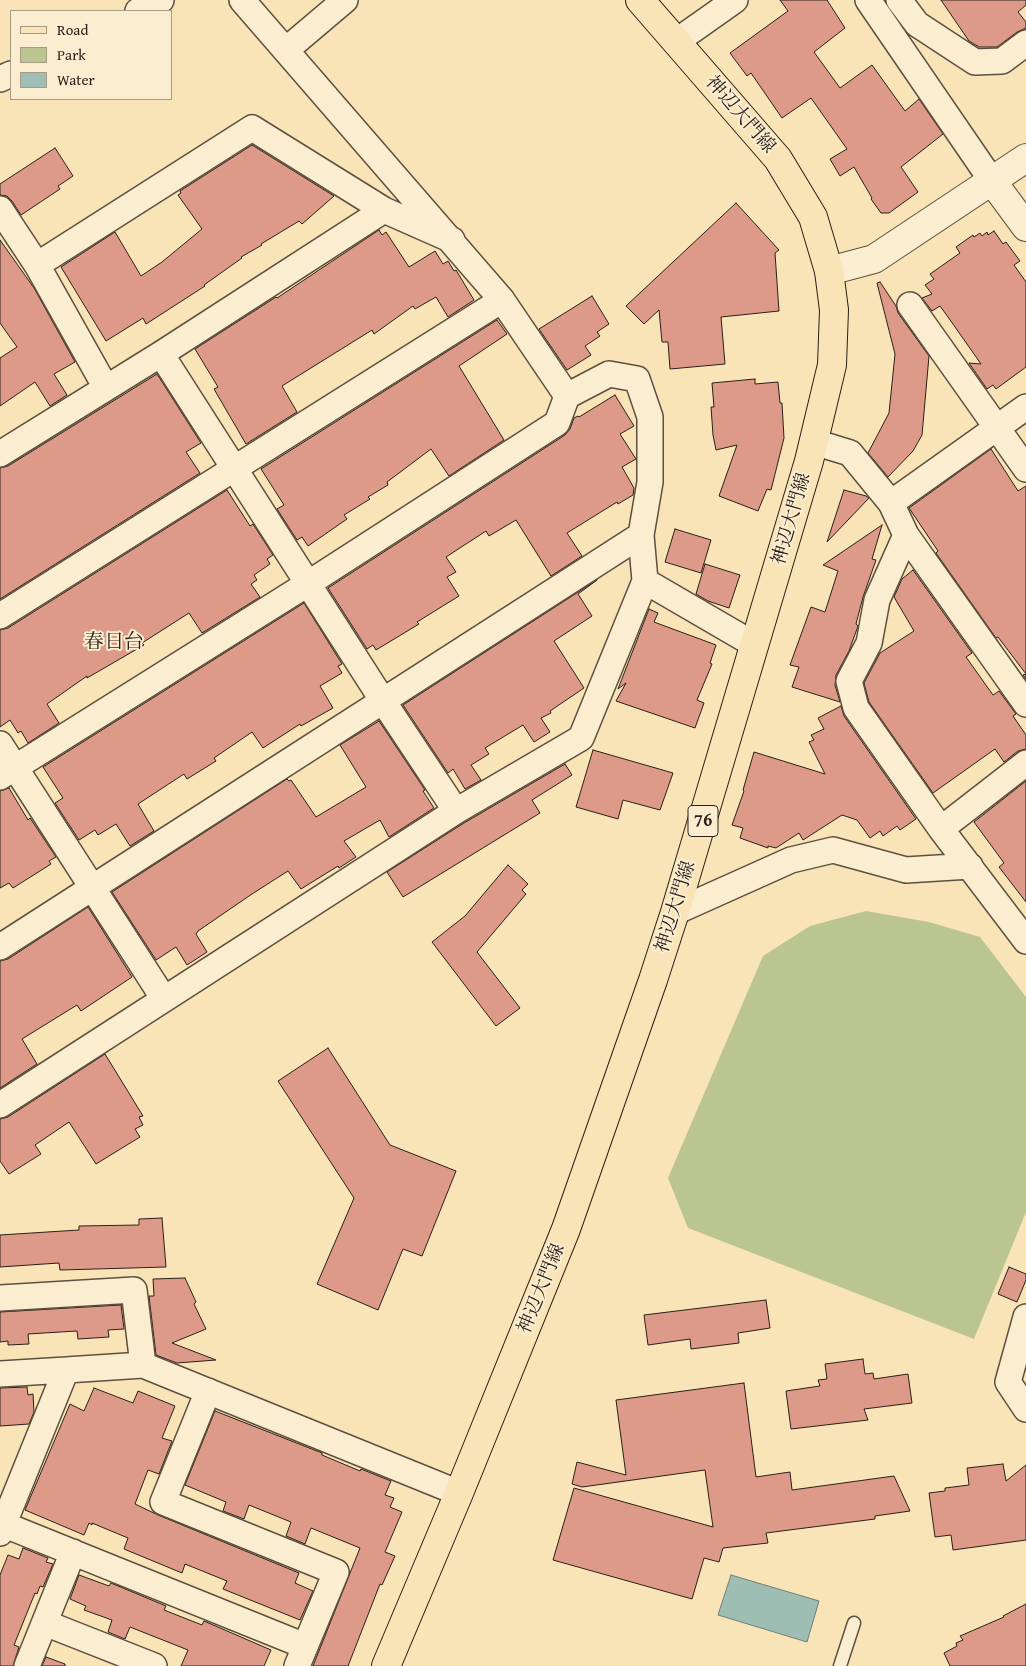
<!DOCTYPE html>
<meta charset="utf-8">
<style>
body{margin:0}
#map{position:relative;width:1026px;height:1666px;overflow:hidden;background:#f9e4b7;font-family:"Gentium Book Plus",serif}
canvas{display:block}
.legend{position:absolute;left:10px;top:10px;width:162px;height:90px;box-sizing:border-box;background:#fbedd0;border:1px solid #a79b87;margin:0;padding:6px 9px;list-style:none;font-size:15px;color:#2a1f19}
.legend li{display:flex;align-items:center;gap:10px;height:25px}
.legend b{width:25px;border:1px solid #a79b87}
</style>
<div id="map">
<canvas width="1026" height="1666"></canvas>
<ul class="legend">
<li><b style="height:6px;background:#f9e4b7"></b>Road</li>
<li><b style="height:14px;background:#bbc590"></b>Park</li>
<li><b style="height:14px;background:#9ebeb3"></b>Water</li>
</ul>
</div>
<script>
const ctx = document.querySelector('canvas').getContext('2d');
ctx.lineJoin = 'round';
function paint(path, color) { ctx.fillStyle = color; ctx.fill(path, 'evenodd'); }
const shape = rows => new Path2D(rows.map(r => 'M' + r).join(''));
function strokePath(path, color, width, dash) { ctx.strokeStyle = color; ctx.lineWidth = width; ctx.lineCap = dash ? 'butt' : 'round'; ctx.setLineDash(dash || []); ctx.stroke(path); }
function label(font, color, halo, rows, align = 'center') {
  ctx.font = font + ' "Gentium Book Plus","Noto Serif JP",serif'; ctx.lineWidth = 4; ctx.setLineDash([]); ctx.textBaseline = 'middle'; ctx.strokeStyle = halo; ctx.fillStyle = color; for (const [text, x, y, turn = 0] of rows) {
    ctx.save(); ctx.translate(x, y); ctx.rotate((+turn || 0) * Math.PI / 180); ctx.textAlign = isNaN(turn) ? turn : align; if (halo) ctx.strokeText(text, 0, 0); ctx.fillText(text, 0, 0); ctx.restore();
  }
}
paint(shape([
 [866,911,929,922,980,937,1026,997,1026,1212,974,1339,688,1228,668,1178,763,956,810,926]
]), '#bbc590');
const water = shape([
 [731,1575,819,1601,807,1642,718,1615,731,1575]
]);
paint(water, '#9ebeb3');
strokePath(water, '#707e75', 1);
const building = shape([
 [780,0,827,0,845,28,814,52,840,88,872,65,905,111,919,99,943,134,901,167,918,192,889,213,881,213,871,199,872,198,854,167,840,176,830,159,847,149,811,98,782,118,751,73,747,76,730,53,788,11,780,0],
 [941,0,1026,0,1026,5,1018,12,1026,22,1026,28,1017,32,997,47,979,47,969,41,941,0],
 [252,145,334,196,302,224,299,221,261,244,262,245,241,257,242,258,204,285,205,286,146,324,143,318,106,341,61,267,115,232,141,276,162,262,202,229,178,195,181,193,180,191,252,145],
 [55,148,73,176,58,186,60,189,21,215,12,201,7,196,0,195,0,184,55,148],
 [736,203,779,250,775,253,779,311,721,317,725,364,670,369,668,342,662,342,659,310,644,324,626,306,736,203],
 [379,230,382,235,386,232,409,267,435,251,443,264,448,261,454,271,456,270,474,300,448,317,436,297,415,309,413,306,374,334,372,330,282,386,297,412,246,444,214,389,218,387,195,349,276,297,277,298,379,230],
 [994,231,1003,244,1006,242,1020,261,1014,265,1026,282,1026,367,996,389,993,385,987,389,969,363,981,364,948,317,940,306,932,311,922,298,932,294,925,285,934,279,930,274,960,253,956,247,973,235,974,237,980,233,982,236,987,232,988,235,994,231],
 [0,240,34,288,75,362,54,374,67,395,50,406,35,382,0,406,0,358,17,347,0,323,0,240],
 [880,282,896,306,898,313,929,356,922,435,913,451,888,477,868,453,889,413,895,354,877,283,880,282],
 [592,296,609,324,597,332,600,336,585,346,591,355,567,370,539,329,592,296],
 [497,320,507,334,459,366,504,440,449,476,431,449,387,482,388,485,368,497,370,499,344,515,347,519,308,546,302,537,297,540,277,509,284,505,261,469,497,320],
 [157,374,201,443,186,452,200,473,0,599,0,468,8,466,157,374],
 [755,379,755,384,778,382,780,403,782,403,784,438,771,490,767,489,758,511,719,496,737,445,716,450,713,435,711,407,714,407,712,383,755,379],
 [615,395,634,426,620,434,636,459,622,467,634,488,633,495,618,504,617,502,567,533,582,556,551,576,516,520,489,536,486,531,446,557,456,572,447,577,459,596,417,622,419,624,376,650,373,645,367,649,328,588,565,435,570,429,574,418,578,416,579,417,615,395],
 [991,449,1018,491,1026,486,1026,679,1023,675,1026,674,998,637,996,638,936,553,938,551,909,508,991,449],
 [227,490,250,526,253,524,273,555,267,559,270,564,254,575,257,580,251,584,260,597,202,633,189,613,142,643,144,645,87,678,87,676,47,704,59,723,28,743,21,731,18,733,10,720,0,727,0,630,8,628,227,490],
 [844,490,866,496,869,498,827,542,844,490],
 [882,525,872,559,876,560,863,597,856,624,858,626,849,651,836,675,835,685,840,702,792,687,799,667,790,665,811,607,825,612,838,571,823,565,882,525],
 [675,529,711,540,701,573,665,562,675,529],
 [705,564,740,575,729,608,708,601,696,594,705,564],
 [913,570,972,653,966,657,993,695,999,691,1016,714,1013,716,1026,735,1026,749,1018,751,1004,762,995,749,933,793,869,702,864,683,880,653,914,631,894,597,902,579,913,570],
 [597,580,578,594,592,616,554,641,584,688,550,711,551,713,541,718,550,732,534,742,523,725,485,748,489,754,471,765,481,780,465,789,453,769,448,773,403,705,597,580],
 [304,603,342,664,338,666,342,673,320,686,333,708,301,726,300,724,263,748,252,732,214,758,216,761,187,779,184,774,138,804,154,831,130,846,116,824,98,835,95,830,79,840,55,803,63,798,43,767,304,603],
 [649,609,658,613,654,622,716,645,710,663,712,664,697,700,704,703,695,728,616,701,626,683,618,689,649,609],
 [841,706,844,716,916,819,900,830,897,826,883,836,880,831,870,838,857,820,842,815,803,840,799,833,776,848,768,846,768,848,740,838,743,828,732,825,744,791,743,790,754,752,825,774,809,742,814,740,811,735,824,729,818,718,841,706],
 [379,721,425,790,423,791,434,808,389,837,380,820,344,841,356,857,339,868,338,866,301,889,288,871,252,894,198,931,196,934,207,952,187,965,176,947,156,960,112,892,287,779,289,781,291,780,316,817,366,787,340,745,379,721],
 [593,750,673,773,660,810,623,800,618,819,576,807,593,750],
 [565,764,572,775,532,800,540,813,403,897,387,872,464,823,565,764],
 [1026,781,1026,902,999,867,1004,863,974,822,1026,781],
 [9,788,28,820,30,818,56,857,49,861,51,864,13,888,9,883,0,888,0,791,9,788],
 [508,865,528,884,522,890,526,894,477,952,520,1008,496,1026,432,942,465,916,508,865],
 [88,907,132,977,81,1011,77,1005,22,1039,37,1064,0,1088,0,961,8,959,88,907],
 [328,1048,390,1145,456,1171,422,1256,403,1249,378,1310,317,1284,354,1198,278,1081,328,1048],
 [105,1054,143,1116,139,1117,143,1125,135,1129,140,1137,96,1164,69,1122,35,1145,41,1154,9,1174,0,1161,0,1119,8,1117,105,1054],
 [162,1218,166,1267,60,1270,59,1263,0,1267,0,1235,79,1230,79,1226,139,1225,139,1219,162,1218],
 [1009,1267,1026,1274,1026,1280,1017,1302,998,1294,1009,1267],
 [185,1278,196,1302,194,1304,206,1329,172,1343,216,1360,177,1363,156,1355,149,1296,154,1296,153,1279,185,1278],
 [766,1300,770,1328,738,1333,739,1343,691,1349,690,1339,648,1345,644,1315,766,1300],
 [121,1305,124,1329,108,1330,109,1337,78,1339,77,1331,28,1334,29,1344,8,1345,8,1341,0,1342,0,1312,121,1305],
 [863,1359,865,1374,873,1373,874,1379,908,1374,912,1403,864,1409,868,1420,791,1429,786,1391,820,1386,818,1380,827,1379,825,1364,863,1359],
 [744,1383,756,1477,790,1472,792,1490,894,1476,910,1511,875,1516,875,1519,766,1533,768,1543,723,1548,719,1562,704,1558,692,1599,553,1560,574,1488,713,1527,705,1470,582,1487,572,1484,577,1462,626,1475,616,1400,744,1383],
 [27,1387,28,1395,33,1394,34,1412,29,1424,0,1426,0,1388,27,1387],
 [94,1388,133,1403,138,1391,175,1406,162,1438,172,1441,159,1474,148,1470,135,1504,158,1515,299,1573,295,1583,313,1591,300,1620,223,1589,227,1581,185,1564,182,1573,124,1549,128,1538,92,1523,92,1525,89,1523,84,1535,25,1510,70,1404,84,1411,94,1388],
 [215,1411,322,1453,322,1455,360,1471,361,1469,391,1481,385,1495,394,1498,390,1507,402,1512,385,1552,395,1556,382,1585,380,1584,348,1666,313,1666,360,1548,311,1528,305,1544,286,1536,291,1522,249,1505,244,1519,223,1511,226,1502,185,1485,215,1411],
 [1003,1464,1006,1481,1026,1465,1026,1540,953,1550,951,1535,935,1537,929,1493,945,1491,945,1488,969,1485,967,1468,1003,1464],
 [23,1548,48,1558,46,1562,53,1564,43,1587,40,1586,37,1594,35,1593,14,1645,19,1647,13,1666,0,1666,0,1575,8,1555,19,1559,23,1548],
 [79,1575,109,1586,111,1583,166,1606,164,1610,202,1625,204,1621,271,1650,264,1666,181,1666,188,1650,130,1627,125,1639,108,1632,112,1620,84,1610,86,1606,70,1599,79,1575],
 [1026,1604,1026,1666,950,1666,944,1653,957,1646,956,1643,963,1640,960,1636,1004,1617,1003,1616,1026,1604],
 [46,1657,65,1664,65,1666,42,1666,46,1657]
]);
paint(building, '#de9a88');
strokePath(building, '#2a1f19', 1);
const service = shape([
 [840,1666,854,1623]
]);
const minor = shape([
 [242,0,502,300,567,396],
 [868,0,992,181],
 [899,0,917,24,975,62,1002,61,1026,43],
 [138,11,161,0],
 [677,41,735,0],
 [286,50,345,0],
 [0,79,11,74],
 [0,209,37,265,252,128,384,210,452,240],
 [37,265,106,388],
 [910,305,1026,469],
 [161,354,383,701,456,811],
 [814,442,850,453,891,503,906,535,1026,704],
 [0,454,161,354,384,210],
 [891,503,1026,407],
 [906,535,877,600,869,643,849,681,856,708,941,829,1026,941],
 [0,616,502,300],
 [0,744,164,999],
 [0,777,309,583,557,423,567,396,609,374,637,379,650,417,650,482,641,535,645,581,755,645],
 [941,829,1026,763],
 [675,912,791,860,833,850,906,870,970,866],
 [0,947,641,535],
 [0,1105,456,811,581,738,645,581],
 [0,1298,134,1290,143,1365],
 [1026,1317,1008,1382,1026,1409],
 [0,1374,66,1370],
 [208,1391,163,1502,336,1572,297,1666],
 [0,1523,305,1646],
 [0,1533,66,1370,143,1365,459,1493],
 [45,1623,154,1666],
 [27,1666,73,1552]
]);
const tertiary = shape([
 [992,181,1026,227],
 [829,271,874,259,1026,158]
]);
const primary = shape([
 [386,1666,459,1493,566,1229,653,980,675,912,809,461,832,365,834,310,829,271,813,217,778,159,640,0]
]);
strokePath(service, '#5e5040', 15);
strokePath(minor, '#5e5040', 28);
strokePath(tertiary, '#5e5040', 30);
strokePath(primary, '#2a1f19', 30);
strokePath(service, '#fbedd0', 12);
strokePath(minor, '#fbedd0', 25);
strokePath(tertiary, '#fbedd0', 28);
strokePath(primary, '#f9e4b7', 28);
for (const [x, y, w] of [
 [703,821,30]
]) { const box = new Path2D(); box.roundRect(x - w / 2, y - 15.5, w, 31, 4); ctx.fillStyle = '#fbedd0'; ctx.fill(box); strokePath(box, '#2a1f19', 1); }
label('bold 18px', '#2a1f19', null, [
 ["76",703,821]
]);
label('19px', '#2a1f19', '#fbedd0', [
 ["神辺大門線",740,115,49],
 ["神辺大門線",792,519,-74],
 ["神辺大門線",676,907,-73],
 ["神辺大門線",542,1289,-68]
]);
label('20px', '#2a1f19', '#fbedd0', [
 ["春日台",114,643]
]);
</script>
